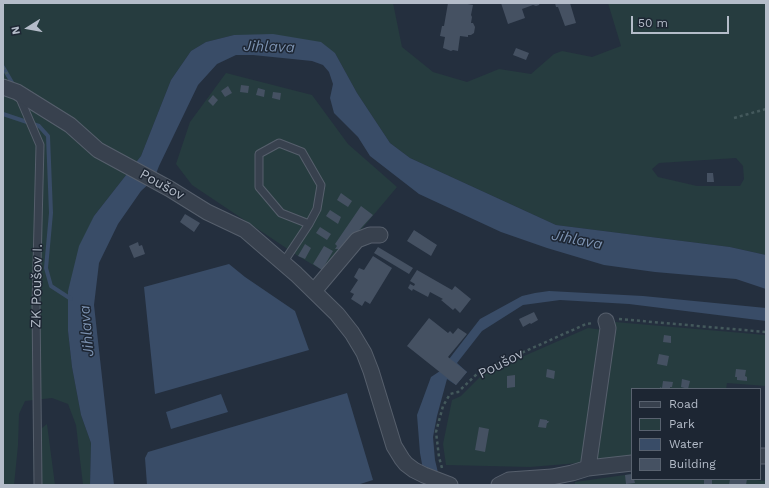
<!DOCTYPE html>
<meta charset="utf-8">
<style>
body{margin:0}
#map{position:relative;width:769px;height:488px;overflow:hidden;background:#242f3e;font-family:"Work Sans",sans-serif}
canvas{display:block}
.frame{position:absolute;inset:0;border:4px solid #b4bcc9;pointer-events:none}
.legend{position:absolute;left:631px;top:388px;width:130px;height:92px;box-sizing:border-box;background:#1d2633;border:1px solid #59626f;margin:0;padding:5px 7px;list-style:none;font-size:12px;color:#b4bcc9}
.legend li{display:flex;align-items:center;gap:8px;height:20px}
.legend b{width:20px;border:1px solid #59626f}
.north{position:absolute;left:8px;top:8px;width:40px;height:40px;-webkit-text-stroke:3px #1d2633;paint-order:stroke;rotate:259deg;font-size:11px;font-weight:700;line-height:16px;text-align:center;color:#b4bcc9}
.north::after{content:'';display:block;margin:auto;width:14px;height:18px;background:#b4bcc9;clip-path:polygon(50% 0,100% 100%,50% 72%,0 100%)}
.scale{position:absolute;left:631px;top:16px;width:98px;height:18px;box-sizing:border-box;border:2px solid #b4bcc9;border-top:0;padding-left:5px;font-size:12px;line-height:14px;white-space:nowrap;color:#b4bcc9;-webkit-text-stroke:3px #1d2633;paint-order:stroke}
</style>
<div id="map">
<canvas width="769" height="488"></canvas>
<div class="frame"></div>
<ul class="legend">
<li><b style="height:5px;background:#38414e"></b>Road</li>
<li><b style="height:11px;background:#263c3f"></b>Park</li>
<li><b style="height:11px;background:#394c67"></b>Water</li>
<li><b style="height:11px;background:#455162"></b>Building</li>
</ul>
<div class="north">N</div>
<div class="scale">50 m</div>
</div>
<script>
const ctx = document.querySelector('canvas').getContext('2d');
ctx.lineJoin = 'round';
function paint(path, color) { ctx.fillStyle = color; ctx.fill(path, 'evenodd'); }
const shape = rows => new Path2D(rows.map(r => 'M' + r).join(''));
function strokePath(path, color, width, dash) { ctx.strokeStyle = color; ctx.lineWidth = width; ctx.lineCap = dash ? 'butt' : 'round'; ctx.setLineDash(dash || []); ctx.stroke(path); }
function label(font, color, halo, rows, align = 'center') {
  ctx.font = font + ' "Work Sans",sans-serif'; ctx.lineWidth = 3; ctx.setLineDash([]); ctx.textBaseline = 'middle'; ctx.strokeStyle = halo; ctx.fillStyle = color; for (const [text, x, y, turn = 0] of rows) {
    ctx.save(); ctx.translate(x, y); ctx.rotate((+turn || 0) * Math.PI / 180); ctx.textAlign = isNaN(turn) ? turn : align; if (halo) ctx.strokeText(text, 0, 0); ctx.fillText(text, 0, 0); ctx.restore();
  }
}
paint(shape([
 [3,3,393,3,402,47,433,72,467,82,499,69,531,74,554,54,562,51,592,57,621,46,608,3,766,3,766,255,730,247,556,225,410,158,390,143,357,93,335,53,234,35,206,42,191,51,171,80,141,156,94,216,68,291,68,331,72,367,81,415,91,443,90,485,83,485,81,468,76,425,68,404,52,398,25,401,19,414,18,445,14,485,3,485],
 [736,158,743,166,744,179,740,186,697,186,658,177,652,169,659,163],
 [226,73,312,95,348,144,397,187,325,273,322,270,298,256,192,185,176,164,190,122],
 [615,322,766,335,766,386,727,383,726,389,632,389,632,459,598,462,594,458],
 [588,328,603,330,582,459,579,463,530,467,446,465,443,444,452,400,461,396,483,374],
 [47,424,55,485,34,485,33,435],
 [632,474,632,479,746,479,766,481,766,485,575,485,575,482]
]), '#263c3f');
paint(shape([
 [273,34,321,42,335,53,357,93,390,143,410,158,556,225,730,247,766,255,766,289,736,279,655,272,604,265,547,248,501,232,419,194,370,156,358,137,334,113,330,98,333,84,329,72,323,65,312,61,253,55,236,55,217,64,198,85,159,166,154,179,141,191,118,224,99,263,94,305,114,485,90,485,91,443,81,415,72,367,68,331,68,291,79,246,94,216,141,156,171,80,191,51,206,42,234,35],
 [229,264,245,277,295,311,309,350,155,394,144,287],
 [549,291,643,296,766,308,766,321,629,304,560,300,523,305,482,331,457,363,467,372,456,385,447,379,437,416,433,437,435,460,441,485,427,485,424,475,420,453,417,415,431,377,440,371,456,350,480,319,522,296,535,293],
 [347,393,373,480,357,485,147,485,145,458,148,452],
 [221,394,228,412,171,429,166,412]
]), '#394c67');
strokePath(shape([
 [3,67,14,86],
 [3,114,39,126,48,136,51,213,46,268,51,286,71,299]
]), '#394c67', 4);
paint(shape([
 [448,3,462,3,473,5,471,15,472,17,471,23,473,23,475,27,474,33,471,35,468,35,468,37,460,36,458,51,453,50,451,51,443,48,445,37,440,36,442,26,444,26],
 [501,3,540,3,539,5,536,6,533,5,522,9,525,18,508,24],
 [555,3,570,3,576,23,565,26,558,7,556,7],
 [516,48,529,53,526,60,513,55],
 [241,85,249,86,248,93,240,92],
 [228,86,232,93,225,97,221,91],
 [258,88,265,90,264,97,256,95],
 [273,92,281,93,280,100,272,98],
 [213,95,218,100,213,106,208,101],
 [707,173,713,173,714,182,707,182],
 [341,193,352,201,348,207,337,200],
 [361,206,373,215,342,249,335,249,337,246,335,244],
 [330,210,341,217,338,224,326,216],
 [185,214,200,223,194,232,180,222],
 [320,227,331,234,327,240,316,233],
 [414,230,437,245,431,256,407,241],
 [138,242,139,246,142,245,145,254,134,258,129,246],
 [305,244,311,248,305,259,298,256],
 [324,246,333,251,322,270,313,264],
 [378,247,413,268,409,274,374,253],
 [373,256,392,268,370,304,365,301,362,306,351,299,354,294,350,292,358,280,354,277,359,268,364,270],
 [417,270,452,290,455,286,471,299,460,313,455,308,453,310,441,300,443,299,430,292,428,297,413,289,412,291,408,288,410,284,414,286,415,284,410,281],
 [534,312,538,320,531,324,530,323,523,327,519,319],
 [429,318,448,333,450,331,453,334,458,328,467,334,448,357,467,372,456,385,407,346],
 [664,335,671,336,671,343,663,342],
 [659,354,669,356,667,366,657,364],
 [547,369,555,371,554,379,546,377],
 [736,369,746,370,745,376,747,377,747,381,737,380,737,377,735,377],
 [515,375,515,387,507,388,507,376],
 [682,379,690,381,688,389,681,387],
 [663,381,673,382,672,387,670,387,670,389,660,389,660,387,662,388],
 [540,419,547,420,547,421,549,421,548,423,547,423,546,428,538,427],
 [479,427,489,429,485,452,475,450],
 [632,474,632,479,634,479,635,483,626,484,625,475],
 [704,479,712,479,712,485,704,484],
 [730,479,747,479,746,485,729,485]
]), '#455162');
const lane = shape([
 [19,96,40,145,36,305,38,485],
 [283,263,309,224,317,209,321,185,302,152,279,143,259,154,259,187,281,213,309,224]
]);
const street = shape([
 [3,87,17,92,70,125,98,150,170,189,207,212,245,230,296,274,337,314,352,333,364,353,371,371,394,446,402,459,406,464,414,470,424,475,450,485],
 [314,291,357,240,370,235,380,235],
 [760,456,766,456],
 [588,468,608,328,606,321],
 [499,485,509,480,552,477,572,473,588,468,632,463]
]);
strokePath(lane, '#565f6c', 9);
strokePath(street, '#565f6c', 17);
strokePath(shape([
 [3,67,7,74],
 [734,118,766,109],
 [619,319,766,332],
 [442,468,439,457,436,432,443,406,450,394,458,392,479,372,586,324,594,323]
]), '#44595c', 2.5, [3, 3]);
strokePath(lane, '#38414e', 7);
strokePath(street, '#38414e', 15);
label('14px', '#b4bcc9', '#1d2633', [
 ["Poušov",162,185,29],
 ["ZK Poušov I.",37,286,-89],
 ["Poušov",501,364,-27]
]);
label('italic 15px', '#7c92b1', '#1d2633', [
 ["Jihlava",269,47,2],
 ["Jihlava",577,240,11],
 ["Jihlava",87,331,-95]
]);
</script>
